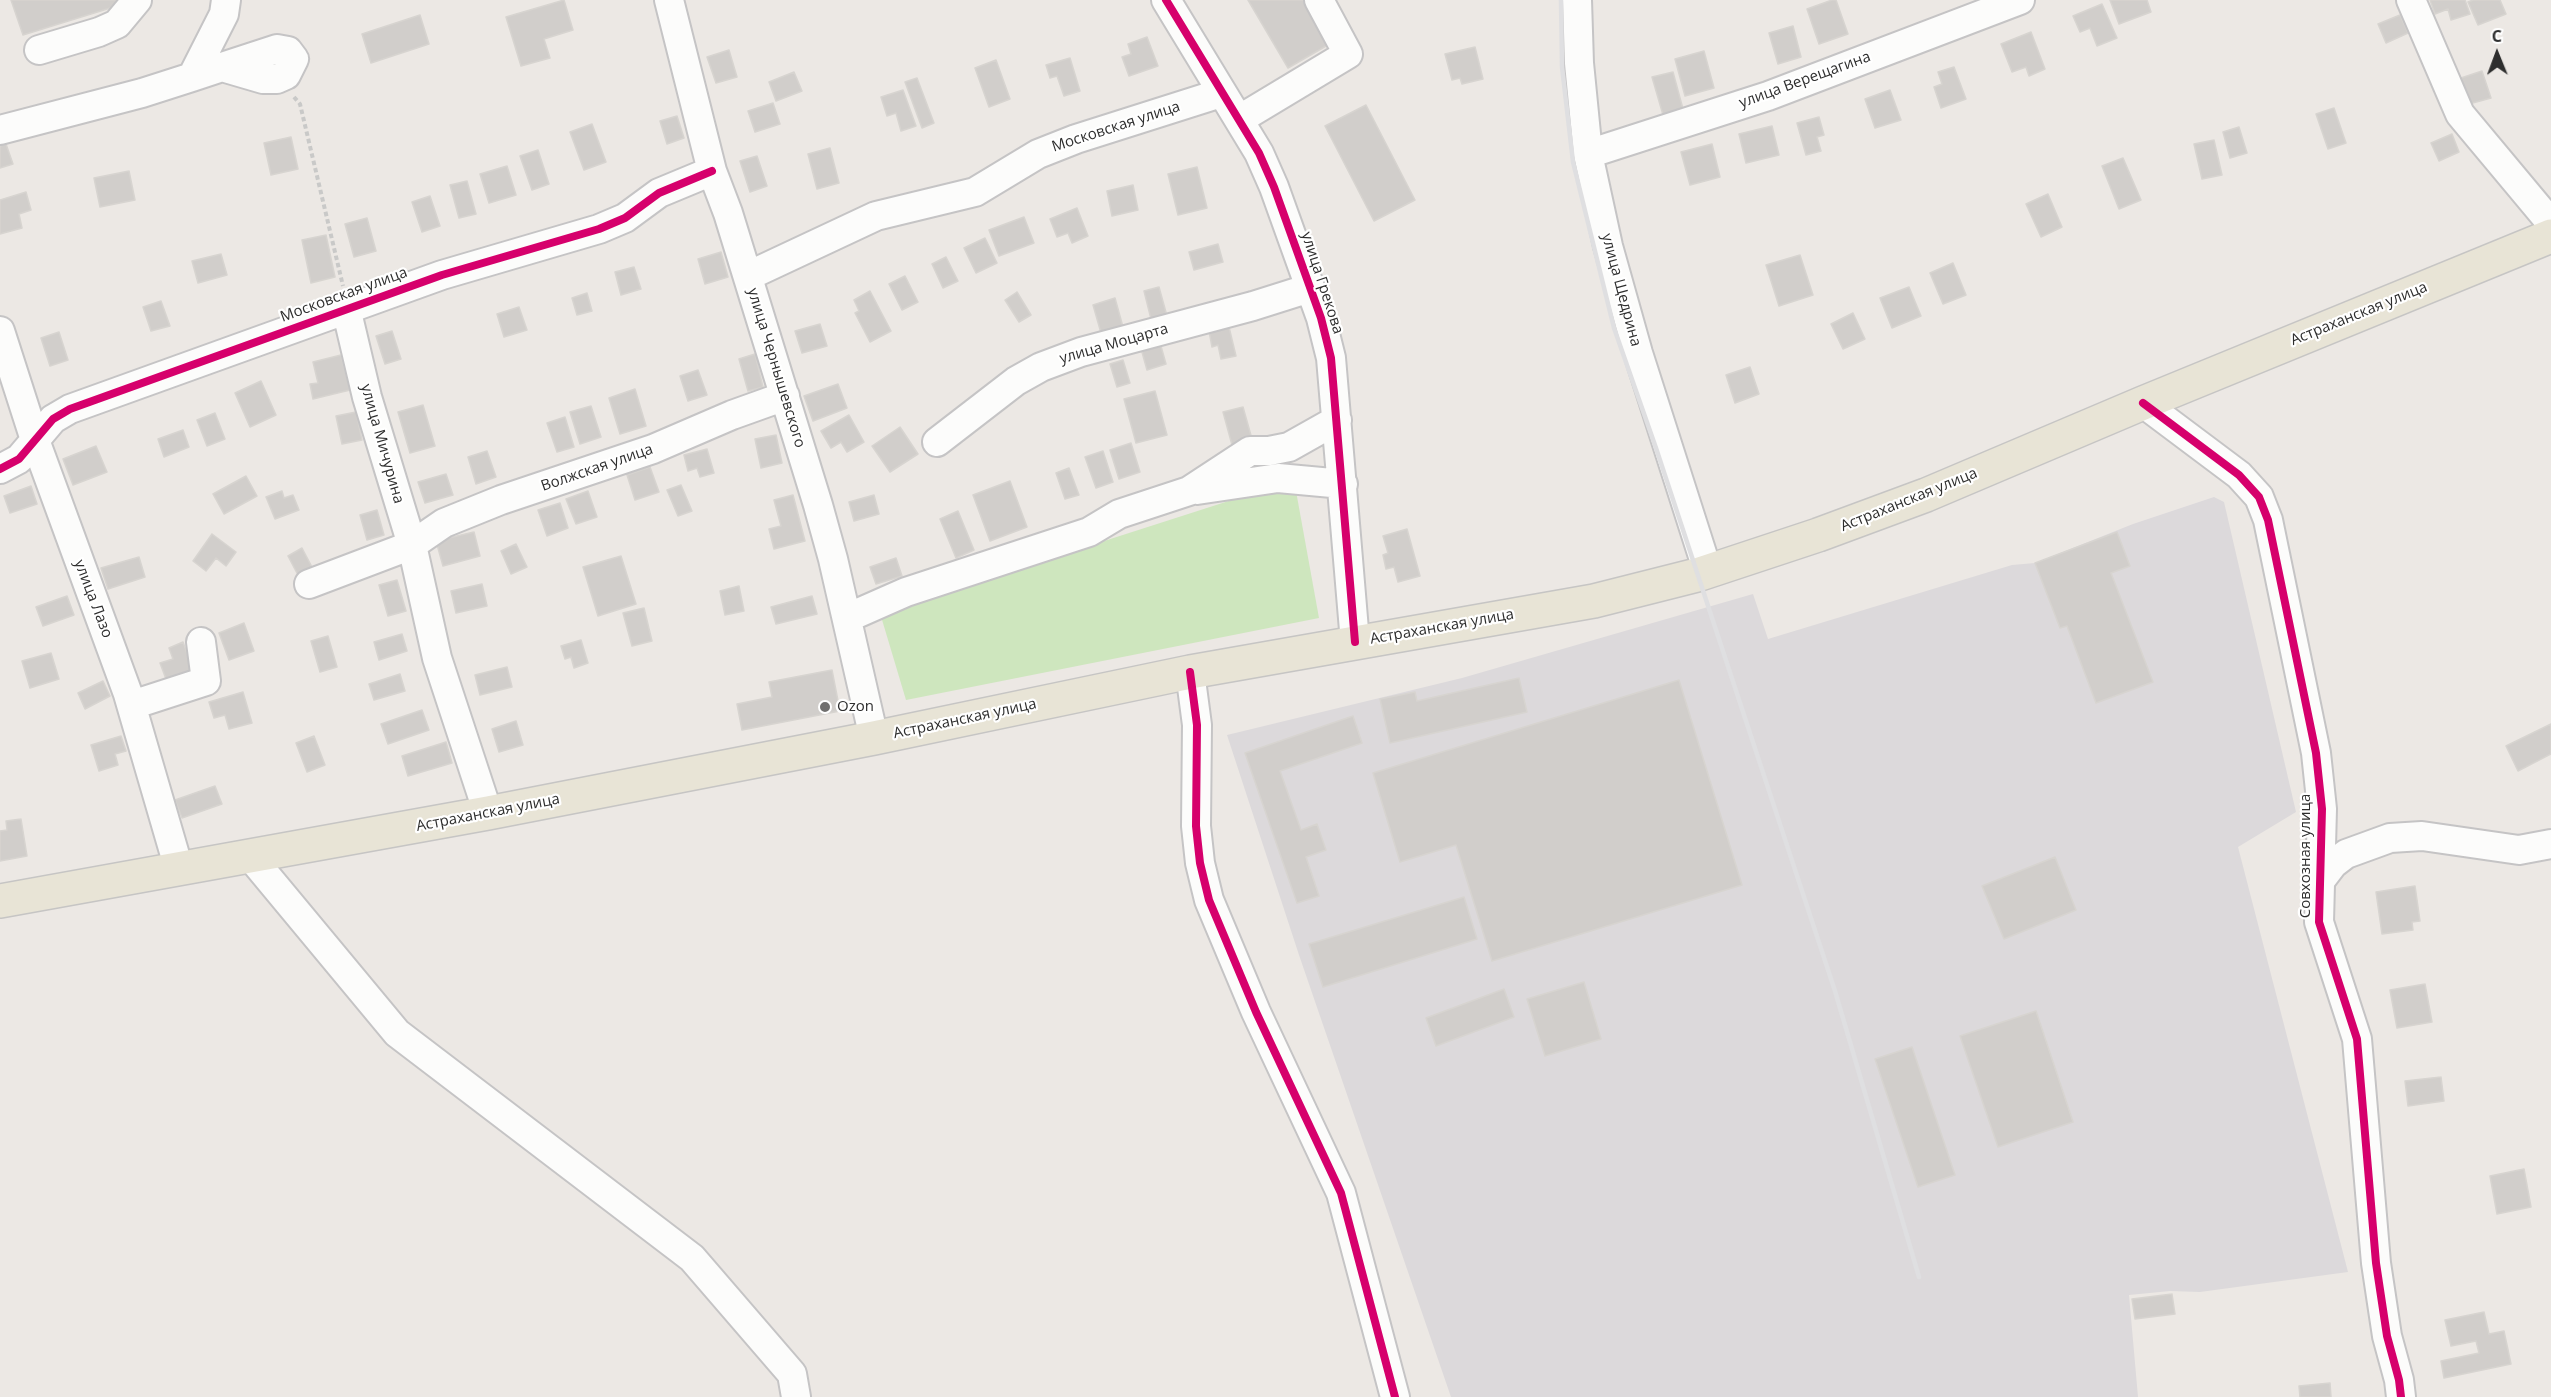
<!DOCTYPE html>
<meta charset="utf-8">
<style>
body{margin:0}
#map{position:relative;width:2551px;height:1397px;overflow:hidden;background:#ece8e4;font-family:"Open Sans",sans-serif}
canvas{display:block}
.north{position:absolute;left:2467px;top:24px;width:60px;height:60px;-webkit-text-stroke:4px #fff;paint-order:stroke;rotate:359deg;font-size:16px;font-weight:700;line-height:24px;text-align:center;color:#2e2e2e}
.north::after{content:'';display:block;margin:auto;width:21px;height:27px;background:#2e2e2e;clip-path:polygon(50% 0,100% 100%,50% 72%,0 100%)}
</style>
<div id="map">
<canvas width="2551" height="1397"></canvas>
<div class="north">С</div>
</div>
<script>
const ctx = document.querySelector('canvas').getContext('2d');
ctx.lineJoin = 'round';
function paint(path, color) { ctx.fillStyle = color; ctx.fill(path, 'evenodd'); }
const shape = rows => new Path2D(rows.map(r => 'M' + r).join(''));
function strokePath(path, color, width, dash) { ctx.strokeStyle = color; ctx.lineWidth = width; ctx.lineCap = dash ? 'butt' : 'round'; ctx.setLineDash(dash || []); ctx.stroke(path); }
function label(font, color, halo, rows, align = 'center') {
  ctx.font = font + ' "Open Sans",sans-serif'; ctx.lineWidth = 4.5; ctx.setLineDash([]); ctx.textBaseline = 'middle'; ctx.strokeStyle = halo; ctx.fillStyle = color; for (const [text, x, y, turn = 0] of rows) {
    ctx.save(); ctx.translate(x, y); ctx.rotate((+turn || 0) * Math.PI / 180); ctx.textAlign = isNaN(turn) ? turn : align; if (halo) ctx.strokeText(text, 0, 0); ctx.fillText(text, 0, 0); ctx.restore();
  }
}
paint(shape([
 [2214,497,2224,502,2296,812,2238,847,2348,1272,2200,1292,2170,1291,2129,1295,2138,1397,1451,1397,1299,955,1227,735,1462,678,1753,594,1768,639,2012,565,2035,563,2133,524]
]), '#dcd9db');
paint(shape([
 [1294,480,1319,618,906,700,880,613]
]), '#cee6be');
const building = shape([
 [11,0,118,0,120,5,23,35,11,0],
 [564,0,573,30,544,39,550,58,521,66,506,17,564,0],
 [1248,0,1308,0,1333,42,1288,68,1248,0],
 [1832,0,1836,0,1848,34,1819,44,1807,9,1832,0],
 [2110,0,2147,0,2151,12,2119,24,2110,0],
 [2430,0,2465,0,2470,14,2451,20,2448,9,2435,14,2430,0],
 [2473,0,2500,0,2506,14,2478,25,2468,2,2473,0],
 [2102,4,2117,38,2097,46,2090,28,2080,32,2073,16,2102,4],
 [420,15,429,44,371,63,362,34,420,15],
 [2400,15,2408,33,2386,43,2378,24,2400,15],
 [1793,26,1801,57,1778,64,1769,33,1793,26],
 [2031,32,2045,69,2029,76,2026,67,2012,72,2001,44,2031,32],
 [1147,37,1158,66,1129,76,1122,57,1131,54,1128,44,1147,37],
 [1475,47,1483,79,1462,84,1460,78,1452,80,1445,54,1475,47],
 [729,50,737,77,716,83,707,57,729,50],
 [1704,51,1714,88,1685,96,1675,59,1704,51],
 [1070,58,1080,91,1064,96,1057,76,1050,78,1046,65,1070,58],
 [996,60,1010,99,989,107,975,68,996,60],
 [1954,67,1966,99,1941,108,1934,87,1942,84,1938,72,1954,67],
 [2482,71,2491,98,2469,104,2461,78,2482,71],
 [794,72,802,91,776,101,769,82,794,72],
 [1673,72,1683,109,1663,115,1652,77,1673,72],
 [917,78,934,123,922,128,905,82,917,78],
 [903,90,916,126,901,131,896,113,887,116,881,97,903,90],
 [1890,90,1901,120,1875,128,1865,99,1890,90],
 [773,103,780,124,755,132,748,111,773,103],
 [1366,105,1415,200,1374,221,1325,126,1366,105],
 [2334,108,2346,143,2328,149,2316,114,2334,108],
 [677,116,684,138,667,144,660,121,677,116],
 [1819,117,1824,135,1817,137,1821,151,1806,155,1797,123,1819,117],
 [592,124,606,162,584,170,570,132,592,124],
 [1772,126,1779,155,1746,163,1739,134,1772,126],
 [2239,127,2247,153,2230,158,2223,132,2239,127],
 [2452,134,2459,152,2439,161,2431,143,2452,134],
 [291,137,298,169,271,175,264,143,291,137],
 [2214,140,2222,175,2202,179,2194,144,2214,140],
 [6,144,13,164,0,168,0,146,6,144],
 [1712,144,1720,177,1690,185,1681,152,1712,144],
 [830,148,839,183,817,189,808,154,830,148],
 [538,150,549,184,532,190,520,156,538,150],
 [757,156,767,186,750,192,740,161,757,156],
 [2123,158,2141,200,2119,209,2102,166,2123,158],
 [507,166,516,195,489,203,480,174,507,166],
 [1197,167,1207,208,1178,215,1168,174,1197,167],
 [129,171,135,200,100,207,94,178,129,171],
 [467,181,476,214,459,218,450,185,467,181],
 [1133,185,1138,210,1112,216,1107,191,1133,185],
 [26,192,31,210,19,214,22,228,0,234,0,200,26,192],
 [2048,194,2062,227,2041,237,2026,204,2048,194],
 [430,196,440,226,422,232,412,202,430,196],
 [1077,208,1088,236,1072,243,1068,233,1057,237,1050,219,1077,208],
 [1024,217,1034,243,999,256,989,230,1024,217],
 [367,218,376,251,354,257,345,224,367,218],
 [326,235,335,277,311,283,302,240,326,235],
 [985,238,997,263,976,273,964,248,985,238],
 [1218,244,1223,262,1194,270,1189,252,1218,244],
 [721,252,728,277,705,284,698,259,721,252],
 [221,254,227,275,198,283,192,261,221,254],
 [1800,255,1813,295,1779,306,1766,265,1800,255],
 [946,257,958,281,943,288,932,264,946,257],
 [1953,263,1966,295,1943,304,1930,273,1953,263],
 [634,267,641,289,621,295,615,272,634,267],
 [905,276,918,302,902,310,889,284,905,276],
 [1159,287,1167,316,1151,319,1144,291,1159,287],
 [1909,287,1921,316,1892,328,1880,298,1909,287],
 [870,291,891,331,870,342,855,313,859,311,854,300,870,291],
 [1017,292,1031,315,1019,322,1005,300,1017,292],
 [587,293,592,311,577,315,572,298,587,293],
 [1115,298,1123,327,1101,333,1093,305,1115,298],
 [161,301,170,326,151,331,143,307,161,301],
 [519,307,527,330,504,337,497,314,519,307],
 [1853,313,1865,339,1843,349,1831,324,1853,313],
 [820,324,827,346,802,353,795,331,820,324],
 [1229,327,1236,356,1221,359,1218,345,1212,347,1209,331,1229,327],
 [392,331,401,359,385,364,376,336,392,331],
 [59,332,68,360,50,366,41,338,59,332],
 [1159,339,1166,364,1147,370,1140,345,1159,339],
 [755,354,763,387,748,391,739,359,755,354],
 [341,355,350,390,313,399,310,384,318,383,313,362,341,355],
 [1123,360,1130,383,1117,387,1110,364,1123,360],
 [1750,367,1759,394,1735,403,1726,375,1750,367],
 [698,370,707,395,688,401,680,376,698,370],
 [261,381,276,415,250,427,235,393,261,381],
 [838,384,847,408,813,421,804,396,838,384],
 [635,389,646,426,620,434,609,398,635,389],
 [1155,391,1167,435,1136,443,1124,399,1155,391],
 [423,405,435,446,410,453,398,412,423,405],
 [591,406,601,437,580,444,570,412,591,406],
 [1243,407,1252,439,1232,445,1223,412,1243,407],
 [356,412,362,440,342,444,336,416,356,412],
 [215,413,225,439,207,446,197,420,215,413],
 [849,415,864,442,847,452,841,442,831,448,821,431,849,415],
 [565,417,574,447,557,452,547,423,565,417],
 [900,427,918,454,890,472,872,446,900,427],
 [183,430,189,447,164,457,158,439,183,430],
 [776,435,782,463,761,468,755,439,776,435],
 [1131,443,1140,472,1119,479,1110,450,1131,443],
 [96,446,107,472,73,485,63,459,96,446],
 [707,449,714,473,700,477,697,468,688,471,684,455,707,449],
 [487,451,496,477,476,484,468,457,487,451],
 [1103,451,1113,482,1096,488,1085,457,1103,451],
 [650,467,659,492,635,500,627,475,650,467],
 [1069,468,1079,495,1065,499,1056,473,1069,468],
 [446,474,453,495,425,503,418,482,446,474],
 [246,476,257,496,224,514,213,494,246,476],
 [1010,481,1027,527,990,541,973,495,1010,481],
 [681,485,692,511,678,516,667,490,681,485],
 [31,486,37,504,10,513,4,496,31,486],
 [282,491,284,498,293,495,299,510,275,519,266,497,282,491],
 [588,491,597,517,576,524,566,499,588,491],
 [793,495,805,541,774,549,769,529,781,526,774,500,793,495],
 [874,495,879,514,854,521,849,502,874,495],
 [560,503,568,528,547,536,538,510,560,503],
 [377,510,384,535,367,540,360,515,377,510],
 [958,511,974,550,956,558,940,519,958,511],
 [1407,529,1420,576,1398,582,1394,567,1386,569,1383,555,1388,553,1383,536,1407,529],
 [474,532,480,556,443,566,436,541,474,532],
 [2117,532,2130,566,2111,573,2153,682,2096,703,2067,626,2060,628,2035,563,2117,532],
 [212,534,236,552,226,566,216,558,206,571,193,561,212,534],
 [516,544,527,567,511,574,501,551,516,544],
 [302,548,313,569,299,577,288,556,302,548],
 [621,556,636,604,598,616,583,567,621,556],
 [139,557,145,577,108,589,101,568,139,557],
 [896,558,902,576,876,584,870,567,896,558],
 [397,580,406,611,388,616,379,585,397,580],
 [482,584,487,606,456,613,451,591,482,584],
 [739,586,744,611,725,615,720,591,739,586],
 [67,596,74,615,43,626,36,607,67,596],
 [812,596,817,614,776,624,771,607,812,596],
 [644,608,652,641,632,646,623,613,644,608],
 [244,623,254,651,229,660,219,633,244,623],
 [402,634,407,651,379,660,374,642,402,634],
 [328,636,337,667,320,672,311,641,328,636],
 [581,640,588,663,574,668,571,657,565,659,561,646,581,640],
 [183,642,193,670,166,679,160,663,173,659,169,648,183,642],
 [51,653,59,679,30,688,22,661,51,653],
 [507,667,512,687,480,695,475,675,507,667],
 [832,670,840,711,742,730,737,704,772,697,769,682,832,670],
 [400,674,405,691,374,700,369,684,400,674],
 [1519,678,1527,712,1390,743,1380,699,1415,692,1417,701,1519,678],
 [1679,680,1742,885,1492,961,1456,845,1400,862,1373,773,1679,680],
 [103,681,110,696,85,709,78,693,103,681],
 [243,692,252,723,229,729,225,715,214,718,209,702,243,692],
 [422,710,429,730,388,744,381,724,422,710],
 [1353,716,1362,743,1280,771,1301,830,1317,824,1326,850,1306,857,1319,896,1297,903,1245,753,1353,716],
 [516,721,523,745,499,752,492,729,516,721],
 [2551,724,2551,754,2518,771,2506,746,2551,724],
 [121,736,126,751,115,754,118,765,99,771,91,745,121,736],
 [314,736,325,765,307,772,296,743,314,736],
 [446,742,452,763,408,776,402,756,446,742],
 [215,786,222,804,182,818,175,800,215,786],
 [21,819,27,856,0,861,0,831,7,830,6,821,21,819],
 [2055,857,2076,910,2004,939,1982,886,2055,857],
 [2415,886,2420,921,2412,922,2413,930,2382,934,2376,892,2415,886],
 [1464,897,1477,939,1323,987,1309,944,1464,897],
 [1584,982,1601,1039,1545,1056,1527,999,1584,982],
 [2425,984,2432,1022,2397,1028,2390,990,2425,984],
 [1504,989,1514,1017,1436,1046,1426,1018,1504,989],
 [2036,1011,2073,1122,1998,1147,1960,1036,2036,1011],
 [1912,1047,1955,1175,1918,1187,1875,1059,1912,1047],
 [2441,1077,2444,1101,2408,1106,2405,1081,2441,1077],
 [2524,1169,2531,1207,2497,1214,2490,1176,2524,1169],
 [2172,1294,2175,1314,2135,1319,2132,1299,2172,1294],
 [2484,1312,2489,1334,2504,1331,2511,1364,2444,1378,2441,1361,2479,1353,2476,1341,2451,1346,2445,1320,2484,1312],
 [2330,1383,2331,1397,2300,1397,2299,1386,2330,1383]
]);
paint(building, '#d1cecb');
strokePath(building, '#d7d4d0', 1.5);
const minor = shape([
 [669,0,712,171,728,213,818,505,833,559,874,738],
 [1166,0,1259,153,1274,187,1321,318,1331,358,1355,642],
 [1577,0,1579,63,1588,154,1608,246,1638,353,1708,572],
 [2411,0,2460,114,2551,223],
 [39,50,99,32,117,24,137,0],
 [192,77,224,14,226,0],
 [1240,119,1348,54,1319,0],
 [0,130,142,93,192,77,222,67,277,49,288,51,294,59,286,75,277,79,263,79,222,67],
 [1588,154,1768,96,2020,0],
 [748,276,876,216,975,192,1038,154,1076,139,1221,93],
 [346,308,367,397,412,545,437,658,488,813],
 [0,331,35,440,128,694,179,869],
 [2143,403,2239,475,2259,497,2268,520,2316,753,2322,809,2319,922,2357,1039,2376,1263,2387,1336,2399,1380,2401,1397],
 [937,442,1016,381,1041,367,1081,352,1253,306,1310,288],
 [0,469,19,459,53,419,70,409,442,275,599,229,625,218,659,193,712,171],
 [1197,490,1278,478,1343,484],
 [309,584,412,545,444,523,501,500,653,449,732,415,785,396],
 [847,618,906,592,1089,532,1119,514,1189,491,1250,451,1269,451,1289,447,1337,420],
 [1190,672,1197,725,1196,826,1200,863,1209,900,1256,1012,1341,1193,1395,1397],
 [132,705,206,681,201,642],
 [250,856,397,1033,692,1258,792,1374,796,1397],
 [2320,881,2333,864,2346,854,2390,838,2422,836,2519,850,2551,844]
]);
const major = shape([
 [0,901,488,813,874,738,1190,672,1594,601,1697,575,1818,535,1926,495,2143,403,2551,236]
]);
strokePath(minor, '#c5c4c5', 32);
strokePath(major, '#c6c5c4', 36);
strokePath(shape([
 [294,97,300,104,343,286]
]), '#c9c9c8', 4, [4.5, 3]);
strokePath(minor, '#fcfcfb', 28);
strokePath(major, '#e8e4d6', 33);
strokePath(shape([
 [1561,0,1562,67,1573,162,1614,328,1656,448,1835,991,1919,1277]
]), '#dfdfe1', 4.5);
strokePath(shape([
 [1166,0,1259,153,1274,187,1321,318,1331,358,1355,642],
 [2143,403,2239,475,2259,497,2268,520,2316,753,2322,809,2319,922,2357,1039,2376,1263,2387,1336,2399,1380,2401,1397],
 [0,469,19,459,53,419,70,409,442,275,599,229,625,218,659,193,712,171],
 [1190,672,1197,725,1196,826,1200,863,1209,900,1256,1012,1341,1193,1395,1397]
]), '#d6006c', 8);
for (const [x, y, r, color] of [
 [825,707,6,"#706f6e"]
]) { const dot = new Path2D(); dot.arc(x, y, r, 0, 2 * Math.PI); ctx.fillStyle = color; ctx.fill(dot); strokePath(dot, '#fff', 2); }
label('15px', '#2e2e2e', '#fff', [
 ["улица Верещагина",1805,80,-20],
 ["Московская улица",1116,127,-18],
 ["улица Грекова",1322,283,72],
 ["улица Щедрина",1621,290,75],
 ["Московская улица",344,295,-20],
 ["Астраханская улица",2359,314,-22],
 ["улица Моцарта",1114,344,-16],
 ["улица Чернышевского",776,368,73],
 ["улица Мичурина",382,444,74],
 ["Волжская улица",597,468,-19],
 ["Астраханская улица",1909,500,-22],
 ["улица Лазо",93,599,69],
 ["Астраханская улица",1442,627,-10],
 ["Астраханская улица",965,719,-12],
 ["Астраханская улица",488,813,-11],
 ["Совхозная улица",2306,856,-90]
]);
label('15px', '#2e2e2e', '#fff', [
 ["Ozon",837,707]
], 'left');
</script>
